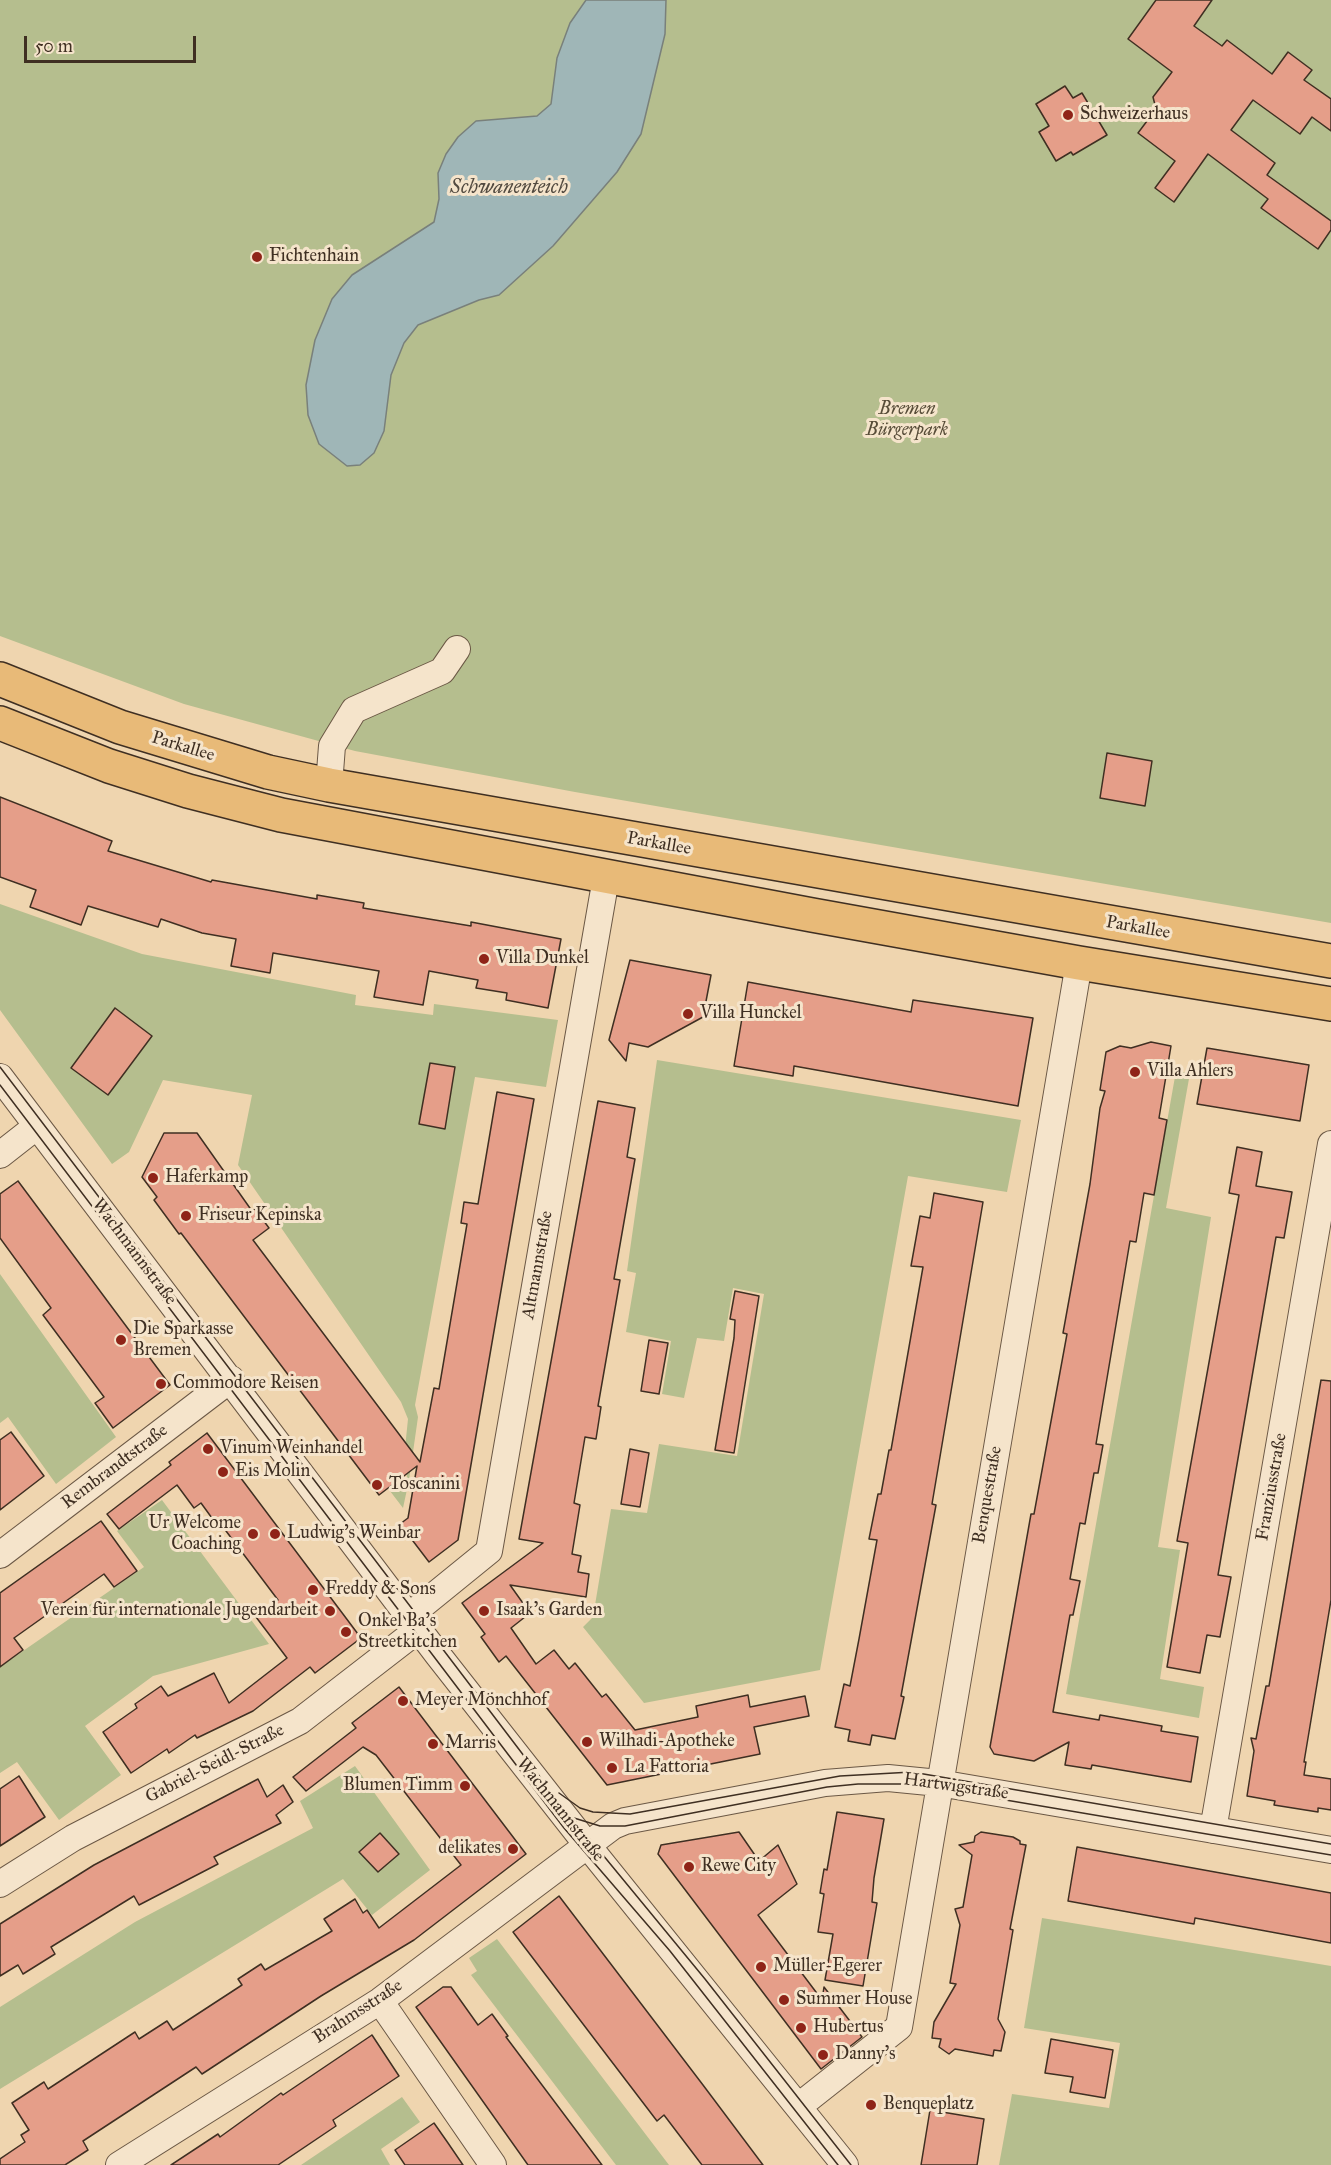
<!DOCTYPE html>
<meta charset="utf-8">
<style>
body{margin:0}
#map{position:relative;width:1331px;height:2165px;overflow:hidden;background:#efd5af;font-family:"IM FELL Great Primer",serif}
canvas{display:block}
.scale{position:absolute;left:24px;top:36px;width:172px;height:27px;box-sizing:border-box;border:3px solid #3f2f22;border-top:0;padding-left:8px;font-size:18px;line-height:21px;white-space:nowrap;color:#3f2f22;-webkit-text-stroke:4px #f5e4cb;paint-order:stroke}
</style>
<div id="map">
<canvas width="1331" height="2165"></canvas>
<div class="scale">50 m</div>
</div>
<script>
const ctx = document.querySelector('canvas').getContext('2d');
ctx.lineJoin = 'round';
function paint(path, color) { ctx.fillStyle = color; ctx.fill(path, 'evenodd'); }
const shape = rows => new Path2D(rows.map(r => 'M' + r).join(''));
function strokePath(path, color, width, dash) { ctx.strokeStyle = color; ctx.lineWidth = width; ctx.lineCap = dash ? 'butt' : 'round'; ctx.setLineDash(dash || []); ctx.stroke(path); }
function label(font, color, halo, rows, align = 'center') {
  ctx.font = font + ' "IM FELL Great Primer",serif'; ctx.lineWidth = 6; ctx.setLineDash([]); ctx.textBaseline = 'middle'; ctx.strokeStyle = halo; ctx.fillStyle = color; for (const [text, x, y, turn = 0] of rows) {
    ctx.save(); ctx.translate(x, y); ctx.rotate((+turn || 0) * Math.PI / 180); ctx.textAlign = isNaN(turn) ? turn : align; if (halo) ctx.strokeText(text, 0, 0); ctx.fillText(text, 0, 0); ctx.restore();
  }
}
paint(shape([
 [0,0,1331,0,1331,923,575,792,355,751,184,704,0,636],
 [0,904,142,954,356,995,355,1005,433,1015,434,1004,558,1020,546,1087,475,1077,415,1405,418,1417,409,1480,403,1508,390,1491,407,1477,404,1458,408,1419,401,1402,238,1165,252,1095,163,1080,129,1152,112,1164,0,1010],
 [657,1060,1021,1120,1007,1192,908,1176,820,1670,644,1703,583,1627,593,1617,611,1509,647,1513,659,1444,737,1456,764,1294,733,1288,724,1341,697,1338,684,1398,662,1394,671,1341,626,1332,636,1273,627,1271],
 [1176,1071,1190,1073,1166,1208,1211,1217,1158,1547,1180,1550,1160,1679,1204,1687,1199,1718,1066,1694],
 [0,1274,116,1437,56,1484,8,1417,0,1423],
 [162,1500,269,1644,153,1676,85,1726,121,1775,59,1820,17,1762,0,1773,0,1667,144,1567,117,1531],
 [355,1766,430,1870,372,1915,343,1879,0,2089,0,2007,135,1922,313,1828,300,1801],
 [1042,1918,1331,1966,1331,2165,999,2165,1012,2094,1109,2108,1120,2043,1024,2028],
 [497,1939,669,2165,616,2165,471,1975,477,1971,469,1958],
 [402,2097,420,2122,381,2149,390,2165,301,2165]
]), '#b5be8e');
const water = shape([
 [586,0,666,0,665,34,641,134,617,172,553,246,499,295,479,300,418,325,404,343,391,375,384,431,374,453,360,465,347,466,319,444,308,415,306,385,315,340,332,299,352,275,434,222,439,199,438,173,446,154,458,137,476,121,537,116,551,104,557,58,570,23,586,0]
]);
paint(water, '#9fb6b7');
strokePath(water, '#79807b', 1.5);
const building = shape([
 [1156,0,1212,0,1194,26,1222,46,1227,40,1272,74,1288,52,1312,70,1304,80,1331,99,1331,131,1312,117,1300,134,1253,100,1231,130,1275,163,1267,175,1331,221,1331,230,1318,249,1261,208,1268,199,1208,154,1174,202,1155,188,1175,161,1138,133,1156,109,1153,97,1172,72,1128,39,1156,0],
 [1065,86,1073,98,1082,93,1107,135,1073,155,1071,152,1056,161,1039,132,1049,126,1036,104,1065,86],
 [1107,753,1152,761,1145,806,1100,798,1107,753],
 [0,797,112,841,108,851,211,882,212,880,317,899,317,895,364,903,363,908,471,926,471,922,561,939,548,1008,506,1000,507,993,476,988,478,980,429,971,423,1005,374,997,379,971,273,953,270,973,231,966,236,939,202,933,161,919,158,927,88,906,81,925,30,907,36,890,0,877,0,797],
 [630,960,711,975,703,1017,648,1047,629,1043,626,1061,609,1040,630,960],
 [748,982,911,1012,913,1000,1033,1018,1018,1106,794,1066,793,1076,734,1066,748,982],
 [115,1008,152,1036,108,1095,71,1068,115,1008],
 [1151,1042,1171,1046,1159,1118,1167,1120,1154,1195,1144,1193,1136,1242,1130,1241,1096,1444,1103,1445,1098,1473,1094,1473,1085,1524,1080,1523,1070,1579,1080,1581,1073,1615,1070,1615,1053,1712,1099,1720,1100,1715,1162,1726,1161,1731,1198,1737,1191,1782,1092,1765,1091,1769,1065,1765,1069,1742,1034,1761,994,1754,990,1747,1031,1514,1034,1514,1067,1334,1063,1333,1090,1184,1100,1108,1105,1091,1100,1090,1106,1052,1120,1046,1131,1048,1151,1042],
 [1207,1048,1309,1065,1300,1121,1197,1104,1207,1048],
 [430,1063,455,1067,445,1129,419,1124,430,1063],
 [497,1092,534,1099,458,1540,429,1562,400,1524,408,1518,417,1466,379,1495,181,1233,179,1234,154,1200,157,1197,142,1177,164,1133,197,1133,252,1211,255,1209,269,1228,253,1240,420,1462,434,1388,439,1389,467,1224,461,1223,464,1202,478,1204,497,1092],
 [598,1101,635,1108,627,1157,635,1159,614,1279,620,1280,598,1406,601,1407,596,1439,585,1437,574,1503,580,1505,572,1554,581,1556,578,1572,589,1574,586,1597,510,1585,530,1613,511,1628,536,1664,554,1650,569,1669,575,1663,602,1697,606,1694,635,1730,698,1717,696,1706,748,1695,750,1707,805,1696,809,1716,754,1727,760,1754,607,1785,506,1656,499,1662,481,1637,485,1634,462,1603,543,1543,519,1539,598,1101],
 [1237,1147,1262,1152,1256,1186,1292,1192,1284,1238,1276,1237,1218,1575,1231,1577,1220,1637,1207,1635,1200,1673,1167,1667,1188,1543,1177,1541,1239,1195,1229,1193,1237,1147],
 [18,1181,170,1385,113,1428,95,1403,104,1397,43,1315,51,1308,0,1238,0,1194,18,1181],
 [934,1193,983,1202,932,1504,936,1505,901,1696,904,1697,895,1739,872,1735,870,1745,848,1741,850,1730,835,1727,844,1684,850,1686,859,1639,877,1540,869,1539,878,1494,881,1494,889,1450,891,1450,923,1267,911,1266,920,1216,930,1218,934,1193],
 [735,1291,759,1296,734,1453,715,1450,734,1338,735,1320,730,1319,735,1291],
 [649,1340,668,1343,659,1394,641,1391,649,1340],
 [1321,1380,1331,1381,1331,1600,1304,1762,1306,1762,1304,1775,1331,1779,1331,1810,1318,1808,1318,1812,1274,1805,1275,1801,1247,1796,1254,1751,1251,1738,1256,1739,1266,1686,1269,1686,1321,1380],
 [11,1432,44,1476,0,1510,0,1440,11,1432],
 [207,1433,361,1638,315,1673,310,1667,253,1711,197,1738,195,1735,169,1753,167,1749,131,1773,103,1732,137,1708,135,1704,161,1686,168,1696,214,1673,229,1703,287,1658,256,1617,278,1600,220,1523,217,1525,201,1503,194,1508,177,1485,119,1529,107,1514,171,1465,169,1462,207,1433],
 [630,1449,649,1453,640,1507,621,1504,630,1449],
 [101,1521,137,1571,114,1587,104,1574,14,1638,23,1650,0,1667,0,1593,101,1521],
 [399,1687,526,1854,414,1940,321,1996,202,2074,196,2067,83,2141,88,2150,65,2165,0,2165,0,2159,25,2142,21,2135,29,2130,12,2103,44,2082,48,2089,135,2032,139,2039,167,2021,173,2030,242,1985,238,1979,261,1964,265,1970,332,1931,324,1919,355,1899,363,1913,367,1910,379,1928,461,1865,376,1755,363,1747,306,1791,293,1777,356,1728,352,1723,399,1687],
 [19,1776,45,1817,0,1846,0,1789,19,1776],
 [258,1779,267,1797,283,1785,293,1802,276,1815,281,1823,214,1857,218,1864,139,1905,134,1896,51,1947,55,1954,23,1974,18,1965,0,1976,0,1924,94,1865,258,1779],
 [837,1812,884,1819,874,1878,872,1902,877,1903,863,1986,825,1980,833,1934,818,1932,824,1894,820,1893,824,1869,827,1870,837,1812],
 [739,1832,759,1861,778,1845,797,1884,758,1915,822,2000,824,1987,862,2037,821,2069,658,1854,661,1845,739,1832],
 [981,1832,1013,1837,1020,1841,1020,1844,1026,1845,1010,1929,1013,1930,998,2019,1005,2032,1001,2051,994,2050,993,2056,955,2049,949,2054,939,2047,941,2039,932,2038,934,2022,956,1984,950,1983,960,1925,955,1909,963,1907,972,1855,959,1845,974,1842,975,1836,981,1832],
 [380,1833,399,1854,378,1872,359,1852,380,1833],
 [1077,1847,1331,1893,1331,1943,1195,1918,1194,1924,1068,1901,1077,1847],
 [559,1896,703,2085,763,2165,702,2165,664,2115,657,2121,599,2045,513,1932,559,1896],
 [443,1987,451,1987,478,2025,492,2014,508,2036,506,2037,602,2165,528,2165,416,2007,443,1987],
 [372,2035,399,2076,333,2120,336,2126,278,2165,171,2165,218,2134,220,2137,281,2093,283,2095,372,2035],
 [1051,2039,1113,2050,1105,2098,1070,2092,1073,2077,1045,2073,1051,2039],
 [930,2110,984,2119,977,2165,921,2165,930,2110],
 [434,2123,448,2143,463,2165,405,2165,395,2150,434,2123]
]);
paint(building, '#e59e89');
strokePath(building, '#3f2f22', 1.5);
const minor = shape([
 [329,785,332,746,354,710,442,671,457,649],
 [0,1077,438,1655,588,1846,845,2165],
 [0,1155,37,1126],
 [0,1555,231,1379],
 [409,1616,489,1551,606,878],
 [1213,1830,1331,1144],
 [0,1884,73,1838,300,1721,419,1629],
 [380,2001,493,2165],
 [799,2106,899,2027,1079,963],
 [119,2165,380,2001,613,1826,625,1821,825,1783,888,1778,939,1783,1331,1850]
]);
const primary = shape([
 [0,679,120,727,268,772,329,785,1331,961],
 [0,723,109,766,188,791,281,815,812,915,1079,963,1331,1004]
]);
strokePath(minor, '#6b5845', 28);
strokePath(primary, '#3f2f22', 36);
strokePath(minor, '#f5e4cb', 26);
strokePath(primary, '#e8ba78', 33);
strokePath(shape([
 [0,1067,556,1798,705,1979,851,2165],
 [0,1085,564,1828,670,1951,838,2165],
 [559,1793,580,1808,593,1812,630,1814,840,1776,912,1772,1331,1844],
 [574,1818,600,1826,625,1826,827,1787,858,1784,911,1784,1331,1855]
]), '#3f2f22', 1.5);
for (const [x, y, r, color] of [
 [1068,115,6,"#8f2418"],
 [257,257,6,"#8f2418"],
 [484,959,6,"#8f2418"],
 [688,1014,6,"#8f2418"],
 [1135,1072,6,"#8f2418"],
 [153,1178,6,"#8f2418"],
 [186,1216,6,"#8f2418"],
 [121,1340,6,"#8f2418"],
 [161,1384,6,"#8f2418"],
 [208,1449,6,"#8f2418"],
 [223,1472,6,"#8f2418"],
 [377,1485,6,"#8f2418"],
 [253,1534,6,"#8f2418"],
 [275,1534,6,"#8f2418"],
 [313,1590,6,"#8f2418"],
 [330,1611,6,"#8f2418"],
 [484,1611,6,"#8f2418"],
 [346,1632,6,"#8f2418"],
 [403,1701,6,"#8f2418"],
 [587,1742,6,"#8f2418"],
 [433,1744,6,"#8f2418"],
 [612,1768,6,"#8f2418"],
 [465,1786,6,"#8f2418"],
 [513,1849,6,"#8f2418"],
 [689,1867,6,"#8f2418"],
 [761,1967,6,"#8f2418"],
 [784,2000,6,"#8f2418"],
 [801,2028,6,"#8f2418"],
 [823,2055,6,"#8f2418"],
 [871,2105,6,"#8f2418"]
]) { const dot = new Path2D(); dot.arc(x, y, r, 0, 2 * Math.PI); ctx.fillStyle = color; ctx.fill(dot); strokePath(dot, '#f5e4cb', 2); }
label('18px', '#3f2f22', '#f5e4cb', [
 ["Schweizerhaus",1080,115],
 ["Fichtenhain",269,257],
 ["Villa Dunkel",496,959],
 ["Villa Hunckel",700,1014],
 ["Villa Ahlers",1147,1072],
 ["Haferkamp",165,1178],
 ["Friseur Kepinska",198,1216],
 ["Die Sparkasse",133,1330],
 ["Bremen",133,1351],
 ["Commodore Reisen",173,1384],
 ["Vinum Weinhandel",220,1449],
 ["Eis Molin",235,1472],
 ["Toscanini",389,1485],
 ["Ur Welcome",241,1524,"right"],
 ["Coaching",241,1545,"right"],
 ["Ludwig's Weinbar",287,1534],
 ["Freddy & Sons",325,1590],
 ["Verein für internationale Jugendarbeit",318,1611,"right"],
 ["Isaak's Garden",496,1611],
 ["Onkel Ba's",358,1622],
 ["Streetkitchen",358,1643],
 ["Meyer Mönchhof",415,1701],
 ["Wilhadi-Apotheke",599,1742],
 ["Marris",445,1744],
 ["La Fattoria",624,1768],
 ["Blumen Timm",453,1786,"right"],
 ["delikates",501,1849,"right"],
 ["Rewe City",701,1867],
 ["Müller-Egerer",773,1967],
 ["Summer House",796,2000],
 ["Hubertus",813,2028],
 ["Danny's",835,2055],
 ["Benqueplatz",883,2105]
], 'left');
label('italic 18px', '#574c38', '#f5e4cb', [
 ["Bremen",907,410],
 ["Bürgerpark",907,431]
]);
label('18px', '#3f2f22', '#f5e4cb', [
 ["Parkallee",183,747,17],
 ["Parkallee",659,844,10],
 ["Parkallee",1138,928,10],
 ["Wachmannstraße",134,1252,53],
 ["Altmannstraße",538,1265,-80],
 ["Rembrandtstraße",115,1467,-37],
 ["Franziusstraße",1272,1487,-80],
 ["Benquestraße",988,1495,-80],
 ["Gabriel-Seidl-Straße",215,1764,-27],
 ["Hartwigstraße",956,1787,8],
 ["Wachmannstraße",560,1810,51],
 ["Brahmsstraße",358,2012,-33]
]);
label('italic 20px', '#524a40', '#f5e4cb', [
 ["Schwanenteich",509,188]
]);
</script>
